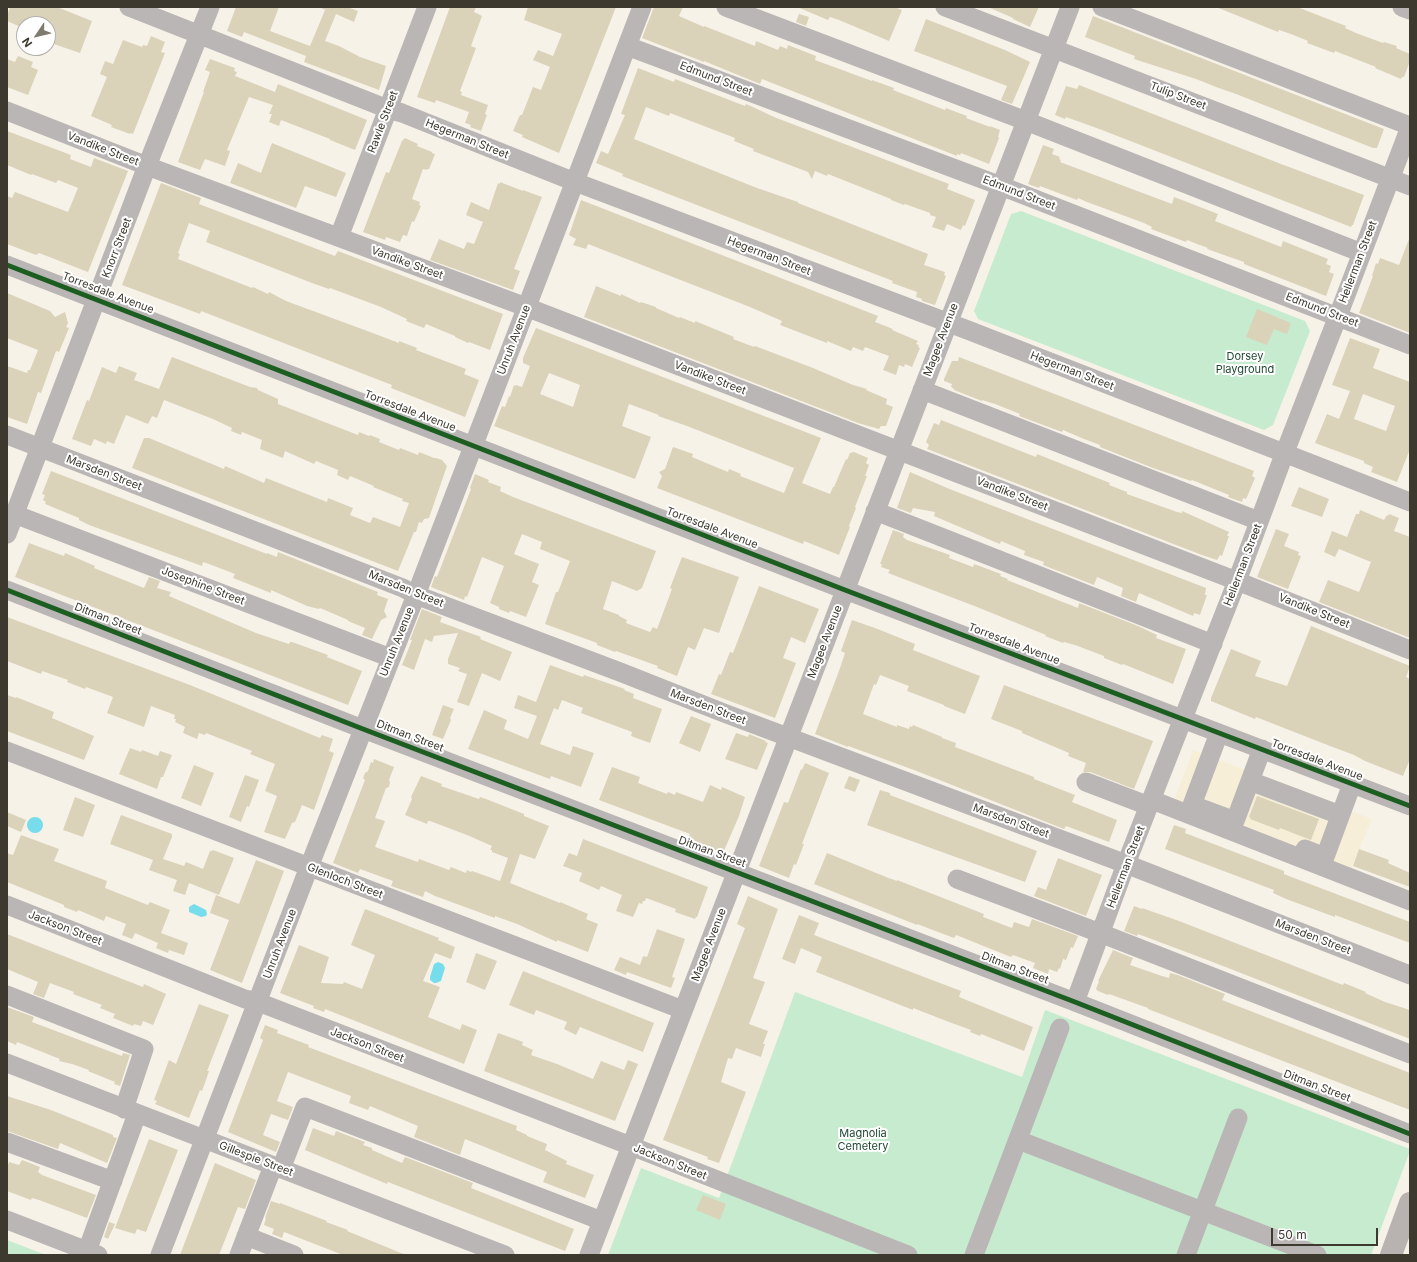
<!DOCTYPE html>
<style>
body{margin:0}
#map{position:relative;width:1417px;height:1262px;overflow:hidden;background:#f7f2e7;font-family:Inter,sans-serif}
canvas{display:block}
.frame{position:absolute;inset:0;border:8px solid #3d392f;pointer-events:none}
.north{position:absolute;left:16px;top:16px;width:40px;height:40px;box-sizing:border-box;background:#fff;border:1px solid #b1b0ac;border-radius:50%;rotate:235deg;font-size:11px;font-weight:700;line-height:16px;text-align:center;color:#3d392f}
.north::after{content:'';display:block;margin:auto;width:14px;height:18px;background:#7e7a6f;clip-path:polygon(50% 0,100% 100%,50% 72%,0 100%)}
.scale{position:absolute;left:1271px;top:1228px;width:107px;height:18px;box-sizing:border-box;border:2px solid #3d392f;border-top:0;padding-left:5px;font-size:12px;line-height:14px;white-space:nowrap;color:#3d392f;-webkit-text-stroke:3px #fff;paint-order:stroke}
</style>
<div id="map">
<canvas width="1417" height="1262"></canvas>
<div class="frame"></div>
<div class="north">N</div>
<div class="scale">50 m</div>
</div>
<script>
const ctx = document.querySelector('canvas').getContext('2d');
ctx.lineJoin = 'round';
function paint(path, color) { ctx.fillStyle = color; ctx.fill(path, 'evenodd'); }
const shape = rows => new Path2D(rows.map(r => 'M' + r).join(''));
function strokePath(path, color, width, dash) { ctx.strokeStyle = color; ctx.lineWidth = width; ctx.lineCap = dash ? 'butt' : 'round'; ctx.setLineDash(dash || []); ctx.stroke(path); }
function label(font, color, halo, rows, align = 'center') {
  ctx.font = font + ' Inter,sans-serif'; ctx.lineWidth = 4; ctx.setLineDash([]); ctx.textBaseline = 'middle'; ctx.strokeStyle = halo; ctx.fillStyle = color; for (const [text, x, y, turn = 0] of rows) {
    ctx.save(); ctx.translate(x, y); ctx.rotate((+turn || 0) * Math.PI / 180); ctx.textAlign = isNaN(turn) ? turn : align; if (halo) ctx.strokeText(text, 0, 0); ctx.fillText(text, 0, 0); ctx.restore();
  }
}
paint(shape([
 [1193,750,1372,819,1350,871,1173,803]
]), '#f6eed6');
paint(shape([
 [1021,211,1305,321,1310,331,1273,425,1264,430,978,319,974,311,1011,214],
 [795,992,1022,1077,1045,1010,1410,1149,1410,1151,1371,1255,608,1255,641,1168,719,1198],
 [7,1240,46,1255,7,1255]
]), '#c7ebce');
paint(shape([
 '27 825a8 8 0 1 1 16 0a8 8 0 1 1-16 0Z',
 [194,904,206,910,207,914,206,916,201,917,189,912,189,907],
 [438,962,443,964,445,968,441,981,436,983,434,983,430,980,430,977,434,964]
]), '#77ddec');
paint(shape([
 [10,7,57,7,92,21,80,53,48,42,48,24,24,24,23,28,7,21,7,16],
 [236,7,279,7,270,31,310,46,325,10,319,7,347,7,358,11,354,22,336,14,325,41,339,46,360,57,386,66,379,90,304,62,306,56,244,32,242,37,227,31],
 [450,7,476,7,474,12,482,16,471,46,476,48,460,91,462,92,461,95,488,105,485,114,487,115,481,131,470,127,471,125,465,123,469,112,436,100,435,103,417,97],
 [528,7,616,7,559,153,522,137,523,135,513,131,520,115,522,115,533,87,541,90,550,67,533,60,538,50,553,56,562,34,524,20],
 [654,7,683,7,679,16,704,27,704,26,755,46,756,41,778,50,780,46,787,49,788,45,816,56,815,60,872,81,872,80,894,88,893,90,945,110,946,108,951,110,967,116,966,118,990,127,990,126,1000,130,998,137,999,138,989,164,961,153,960,155,957,154,957,156,762,79,760,84,704,61,704,62,642,38],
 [797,7,894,7,902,10,889,41,839,20,830,17,828,20],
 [988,7,1039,7,1030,27,1013,19,1013,18],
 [1216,7,1297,7,1346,26,1345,28,1356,33,1383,43,1384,42,1397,46,1396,48,1410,54,1410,61,1404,77,1402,77,1401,79,1375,68,1376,67,1335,51,1334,53,1307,43,1308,41,1291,34,1279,30,1278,32],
 [799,14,809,17,806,26,796,22],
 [1093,16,1384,129,1377,148,1373,148,1236,94,1216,87,1196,79,1134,59,1135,56,1085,37],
 [926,19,1005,50,1030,62,1012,104,1001,100,1007,86,914,51],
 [151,36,165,42,161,52,165,53,133,134,130,133,130,134,111,127,112,125,91,116,107,77,100,74,105,61,113,64,123,40,142,47,143,45,147,46],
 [18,56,33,62,31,67,38,70,28,95,7,87,7,59,15,62],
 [210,59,235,68,234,71,237,72,235,76,275,92,278,84,367,120,355,150,330,140,330,139,281,120,279,126,269,122,272,114,269,114,273,105,249,97,227,150,230,151,225,166,205,159,200,170,178,162,204,92,203,92,210,72,205,70],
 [638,68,674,82,675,79,745,106,746,104,755,108,774,117,949,184,947,189,975,200,965,226,963,225,961,230,947,224,944,231,932,227,936,217,930,215,930,213,905,204,904,205,891,200,891,199,828,174,827,176,815,171,812,179,808,172,753,151,754,149,734,141,735,138,670,113,669,116,646,107,634,139,757,188,798,202,798,203,928,254,924,265,945,272,944,275,946,276,935,305,922,301,922,299,916,297,917,292,892,283,893,281,622,176,623,174,596,163,601,151,608,154,625,115,621,114],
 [1079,85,1281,164,1364,195,1353,225,1352,225,1351,227,1102,130,1066,117,1065,119,1055,115,1066,86,1077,89],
 [7,131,71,155,70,159,91,167,94,158,128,171,88,272,39,253,36,255,7,244,7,196,12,198,15,192,68,212,78,188,58,180,56,183,32,174,31,175,7,165],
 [405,138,418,144,417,146,432,152,432,153,435,154,429,169,427,169,427,170,423,169,412,199,420,202,419,205,421,206,414,222,412,221,407,236,403,235,400,242,386,237,385,240,363,232,386,172,389,173,402,141],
 [272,143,346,173,336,197,305,186,296,208,230,183,238,163,261,173],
 [1043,145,1054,149,1052,154,1060,157,1059,159,1061,160,1060,162,1172,204,1174,197,1182,200,1218,214,1215,221,1281,247,1283,241,1328,259,1326,264,1331,266,1329,272,1334,274,1326,296,1244,264,1244,262,1207,249,1208,248,1197,244,1187,240,1186,242,1151,229,1152,227,1144,223,1087,202,1078,198,1077,200,1040,186,1039,188,1028,184],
 [500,182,523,191,523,190,542,197,514,269,520,271,513,290,430,260,439,239,464,249,467,242,474,244,483,222,466,215,471,202,489,210,498,183,500,184],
 [161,183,201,198,199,204,296,241,335,256,338,251,503,314,490,350,469,342,468,343,455,337,455,336,426,324,424,328,406,321,407,319,381,307,330,288,329,289,312,283,206,242,210,231,189,223,178,253,180,254,178,259,252,288,253,287,268,294,269,292,286,301,370,332,399,343,399,341,417,348,416,350,466,369,464,374,479,380,465,417,391,388,392,385,201,311,200,314,122,285],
 [581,200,878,316,875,322,893,329,892,330,918,341,916,344,919,345,918,347,920,348,912,367,905,364,904,367,899,365,896,375,883,370,889,356,865,347,863,351,853,347,851,351,827,341,827,343,780,325,782,321,750,307,588,244,586,249,573,245,576,239,569,235],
 [1409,239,1410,239,1410,333,1359,313,1373,276,1372,276,1376,263,1378,264,1380,258,1399,265],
 [596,286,621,296,621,294,640,303,641,302,656,307,656,308,679,318,680,317,695,323,695,321,734,337,733,339,754,347,755,346,813,368,853,385,867,389,866,390,887,399,886,404,893,407,886,426,881,426,879,429,858,423,584,317],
 [7,293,50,311,55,317,65,312,68,323,66,327,69,328,59,352,56,351,41,393,38,392,27,424,7,417,7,366,27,373,28,370,30,370,38,350,7,338],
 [1257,309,1291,323,1287,334,1274,329,1267,345,1246,337],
 [536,328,821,438,802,483,830,494,833,487,834,487,846,459,847,460,850,453,854,452,868,458,866,463,869,465,865,476,867,476,855,507,856,508,849,526,850,527,848,532,839,555,804,541,803,544,657,488,662,476,659,472,665,469,673,447,693,454,692,457,711,465,728,472,729,469,741,474,740,476,784,493,794,468,687,426,658,416,659,415,629,404,622,426,651,437,635,479,494,426,502,406,505,407,509,396,510,397,514,385,515,386,516,385,522,387,530,366,523,363,523,358],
 [549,373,580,385,573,407,540,394],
 [1350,338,1380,349,1373,368,1410,382,1410,449,1397,482,1371,472,1373,467,1364,463,1364,461,1315,443,1327,414,1339,419,1350,391,1332,385],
 [1363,394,1395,406,1386,431,1354,419],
 [172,357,250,387,257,388,258,390,278,399,278,404,358,435,359,432,369,436,370,435,380,439,379,442,399,450,400,448,418,455,419,452,434,458,436,458,442,460,447,466,429,518,424,519,422,523,419,522,416,532,414,532,398,571,132,468,144,438,149,438,224,469,225,466,264,483,266,478,327,502,328,498,353,508,350,515,370,523,373,517,400,527,409,503,402,501,403,499,373,487,374,486,350,476,348,480,337,475,338,470,316,461,314,464,285,451,283,458,260,449,262,440,242,432,241,435,231,431,232,428,213,419,164,400,157,418,152,416,148,424,126,415,114,444,107,441,106,444,94,439,91,446,72,439,87,400,89,401,102,367,116,373,119,366,137,373,134,380,159,389,171,359],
 [959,357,1254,471,1252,476,1255,478,1247,497,1246,499,1243,498,1242,502,1228,497,1229,495,1192,480,1191,481,1153,468,1105,449,1100,447,1100,445,1084,439,1063,430,1062,432,1019,416,1020,414,995,404,982,400,982,401,954,390,954,389,951,387,952,384,944,381,944,379,952,361,958,361],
 [941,420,1036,457,1037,454,1110,483,1109,485,1127,492,1127,494,1177,512,1182,513,1182,511,1229,532,1227,536,1229,536,1222,556,1220,555,1217,560,1202,555,927,449,929,445,926,442,934,423,939,425],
 [51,471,267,554,267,553,277,557,278,552,378,592,377,595,388,599,384,611,387,617,381,620,372,639,362,635,365,628,348,621,348,620,320,608,319,609,307,606,271,590,271,593,233,578,235,574,209,564,203,562,202,566,89,525,79,520,79,518,45,504,46,502,43,500,45,495,42,494],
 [910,472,952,490,1206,588,1205,595,1207,595,1200,615,1194,613,1193,616,1139,593,1136,602,1121,596,1123,588,1097,577,1094,585,1043,565,1044,562,1024,555,1025,551,1001,541,1000,544,995,542,934,516,935,512,913,508,911,513,897,508],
 [475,474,489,480,488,482,501,487,500,491,513,497,656,551,642,588,637,591,612,581,603,609,619,615,619,616,627,620,626,623,650,632,653,627,657,629,672,589,670,588,682,557,739,577,719,633,704,628,695,650,688,647,677,676,657,668,658,666,616,651,615,652,597,645,597,643,545,624,556,592,558,592,570,561,540,549,542,542,522,534,514,554,539,564,532,582,539,585,526,617,510,611,509,613,499,609,499,607,490,603,504,566,482,557,467,597,465,596,464,600,431,587,435,576,437,577,471,489,470,488],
 [1299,487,1329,499,1322,517,1291,506],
 [1360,510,1384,520,1387,515,1388,516,1389,514,1399,518,1394,531,1410,537,1410,638,1319,602,1328,580,1359,592,1371,562,1339,549,1335,557,1324,552,1332,531,1347,537,1356,514,1359,514],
 [1276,529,1289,534,1284,546,1299,552,1298,555,1301,556,1288,589,1257,577],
 [893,530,904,534,903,537,907,540,950,555,949,558,973,567,974,564,1001,574,1000,576,1008,579,1007,580,1078,608,1079,603,1138,626,1157,635,1156,638,1186,649,1173,684,1123,664,1122,665,1104,658,1104,656,1075,645,1064,642,1063,643,1045,636,1046,635,977,607,888,573,890,570,881,567,882,564,880,564],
 [29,543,64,556,65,553,95,566,94,568,144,588,149,577,160,581,157,588,171,592,169,596,256,633,289,644,290,642,292,642,328,655,327,657,362,671,348,705,15,577],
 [759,586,819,609,805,643,791,637,783,658,796,663,775,718,711,694,719,674,721,675,730,652,733,653],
 [422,609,442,617,440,622,481,637,480,639,512,652,500,681,482,673,469,706,457,702,467,674,458,671,460,668,448,664,448,659,458,633,434,636,432,642,425,639,414,670,402,665,412,640,410,640],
 [7,617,190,685,320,738,322,735,333,739,329,751,334,753,314,810,302,805,295,822,292,823,285,839,264,832,277,796,265,791,275,764,250,754,252,751,206,733,205,735,199,733,197,739,183,733,185,727,175,722,176,719,174,719,175,715,151,706,144,727,107,713,113,697,86,687,85,689,67,682,68,680,42,671,41,674,7,661],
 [852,620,875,628,915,644,913,650,980,676,965,714,944,706,944,705,907,691,909,686,880,675,876,685,874,684,863,714,897,727,897,725,909,729,910,726,912,727,913,725,942,737,942,738,956,743,955,747,1034,777,1034,779,1075,795,1072,802,1117,820,1109,842,1066,826,1064,829,914,770,851,747,848,746,848,747,815,734,839,671,845,653,841,651],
 [1311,626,1410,666,1406,677,1410,679,1410,759,1403,776,1365,761,1354,755,1330,746,1256,717,1255,719,1211,701,1211,698,1231,649,1261,661,1255,676,1287,686],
 [550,665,583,677,584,675,625,689,624,690,634,694,633,698,662,709,650,743,631,736,632,732,581,713,583,708,562,700,558,710,554,708,540,744,570,755,573,746,594,753,581,787,551,776,550,779,468,749,484,710,507,720,504,729,528,739,537,716,514,708,518,695,536,702],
 [1004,685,1153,741,1134,789,1090,772,1083,772,1086,763,1068,756,1069,753,1022,733,1022,731,991,719],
 [7,695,16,698,16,697,54,712,52,718,94,736,84,760,7,731],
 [443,705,454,709,450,718,451,720,443,739,432,735],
 [691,716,711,724,700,752,679,743],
 [736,733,748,737,749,734,766,741,765,742,768,743,757,770,725,759],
 [130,748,141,752,142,750,158,756,160,751,172,755,163,777,161,777,157,789,119,774],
 [374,759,394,767,389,780,390,782,389,787,386,788,375,818,385,821,375,847,418,862,419,859,449,870,451,867,466,873,467,870,471,872,472,871,500,881,508,858,492,852,492,850,490,850,492,846,467,835,430,821,428,821,427,824,405,815,412,799,411,797,421,776,442,784,441,786,479,799,480,797,486,799,524,814,524,816,549,826,535,859,520,854,510,883,560,903,560,902,588,914,586,919,598,924,588,952,557,940,557,942,517,924,495,916,495,918,435,896,425,891,423,897,391,886,393,881,360,869,358,873,333,863,365,780,363,778,365,773,368,771,371,762,373,763],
 [805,763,829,773,802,844,804,844,796,865,794,864,789,878,759,866,784,802,788,803,801,769,802,770],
 [194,765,214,773,201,806,181,798],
 [612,767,640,777,638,783,667,794,668,792,675,795,676,792,703,802,710,785,721,790,722,787,745,797,739,816,723,853,688,839,690,834,599,800],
 [245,775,259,780,249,807,247,806,241,822,229,817],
 [849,776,860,780,855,792,844,788],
 [880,790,890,793,890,795,1037,851,1025,882,867,825],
 [1257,796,1319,819,1311,840,1280,828,1279,830,1250,819,1251,818,1249,817],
 [75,797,95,805,83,837,63,830],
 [7,812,26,820,21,832,7,826],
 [121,815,172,834,172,837,163,859,184,866,186,862,203,869,210,851,212,851,213,850,234,858,219,895,189,883,185,895,173,891,177,880,149,870,153,860,110,844],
 [1174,825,1186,829,1185,833,1284,871,1284,874,1294,878,1410,922,1410,943,1335,915,1335,917,1286,899,1273,893,1274,890,1165,849],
 [21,835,59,849,54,861,107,881,105,888,148,905,150,902,170,910,161,933,188,943,184,955,169,950,168,953,156,948,158,943,135,933,132,939,122,935,126,924,106,916,104,921,78,910,77,912,64,907,64,905,7,882,7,853,13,855],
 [583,839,708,887,697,917,696,917,695,919,675,912,676,909,646,898,645,901,643,901,642,904,639,903,633,917,616,911,622,895,601,886,599,890,579,881,582,873,563,866,569,853,577,856],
 [1359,849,1389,860,1388,863,1410,873,1410,887,1353,866],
 [827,853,886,877,897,881,897,880,984,914,983,917,1012,928,1014,922,1029,927,1032,919,1078,936,1073,948,1071,947,1066,960,1063,959,1060,969,1059,968,1057,972,1049,969,1048,974,1033,968,1035,963,1013,955,1011,957,956,935,954,938,917,924,917,925,814,884],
 [1058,858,1102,875,1086,916,1034,896,1038,887,1046,890],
 [256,860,284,871,242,983,210,970,229,920,210,913,216,895,239,904],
 [748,896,778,909,753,978,765,982,749,1024,768,1031,763,1044,765,1044,761,1057,736,1048,732,1059,728,1058,721,1082,746,1092,719,1163,707,1159,708,1157,663,1140,745,928,737,924],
 [1134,906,1142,909,1142,908,1179,921,1343,985,1344,983,1366,992,1365,993,1385,1002,1410,1010,1410,1039,1210,961,1138,934,1137,936,1124,931],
 [365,909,439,938,438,940,455,947,451,959,435,953,423,981,440,987,428,1017,460,1030,462,1024,477,1030,464,1064,325,1009,324,1012,313,1008,314,1006,280,993,299,945,329,957,321,983,343,984,344,982,362,989,375,955,351,945],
 [799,915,819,923,814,935,961,991,959,997,1033,1027,1024,1051,986,1036,981,1034,980,1036,970,1032,971,1030,949,1022,913,1008,913,1010,816,972,822,957,801,948,795,964,782,959],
 [657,929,685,939,672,977,675,978,671,988,627,972,626,975,614,970,620,957,640,965,643,956,647,957],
 [7,934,143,987,144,984,166,994,154,1023,153,1025,143,1021,141,1026,134,1024,133,1026,113,1018,115,1014,100,1008,102,1005,73,994,74,992,50,983,44,998,33,994,38,982,7,969],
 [1113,950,1133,958,1130,965,1162,976,1169,978,1170,973,1178,975,1225,994,1222,1000,1410,1073,1410,1110,1148,1009,1148,1008,1109,994,1108,995,1098,991,1096,989,1099,981,1098,981],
 [476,953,497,961,485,990,466,982],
 [523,971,654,1023,643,1052,580,1027,576,1035,564,1029,567,1022,536,1010,534,1015,509,1005],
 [199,1004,229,1015,207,1071,209,1071,206,1080,202,1091,200,1090,189,1118,155,1104,157,1101,154,1100,169,1060,176,1064],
 [7,1007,34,1017,32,1022,122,1056,123,1053,130,1055,120,1086,114,1084,115,1082,88,1071,89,1070,72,1064,59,1061,60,1059,17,1042,16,1045,7,1041],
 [265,1025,278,1030,277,1033,309,1045,308,1047,517,1126,516,1130,527,1135,527,1136,547,1144,545,1150,567,1161,566,1164,594,1175,585,1198,543,1182,547,1172,465,1139,460,1155,414,1137,418,1126,370,1106,368,1110,349,1103,351,1096,288,1072,277,1101,293,1107,288,1120,271,1114,263,1135,280,1142,276,1152,228,1132,263,1040,260,1038],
 [498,1033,523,1042,522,1045,533,1050,531,1055,557,1064,593,1079,601,1061,624,1070,628,1060,638,1064,615,1121,484,1071],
 [7,1096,51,1110,113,1135,113,1137,117,1138,107,1163,60,1143,58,1149,7,1131],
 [313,1128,334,1136,336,1131,365,1142,363,1145,372,1148,372,1150,402,1163,405,1157,473,1183,471,1188,574,1229,565,1251,388,1182,387,1184,305,1150],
 [149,1139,178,1150,146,1232,137,1229,135,1234,115,1228],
 [22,1160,40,1167,38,1172,42,1175,96,1195,87,1218,39,1200,32,1198,31,1200,7,1191,7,1168,9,1162,19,1165],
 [215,1163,256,1180,245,1209,238,1207,219,1255,180,1255],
 [703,1195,726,1204,720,1220,696,1210],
 [271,1201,280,1204,280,1203,327,1221,326,1222,348,1230,347,1231,406,1255,343,1255,284,1232,282,1238,272,1234,274,1229,264,1225,266,1218,265,1218],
 [109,1222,115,1224,108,1239,104,1237]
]), '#dbd2ba');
strokePath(shape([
 [129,7,388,109,402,113,575,182,965,329,1410,502],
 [726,7,1026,121,1362,253],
 [945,7,1410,186],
 [1102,7,1410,126],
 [1402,7,1410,10],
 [627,46,1001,186,1410,345],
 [7,111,147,166,526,307,1237,581,1410,650],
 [339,237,427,7],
 [7,265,845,590,1410,806],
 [922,390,1259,521],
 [7,435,403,588,416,595,620,672,724,713,1126,864,1410,975],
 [875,511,1213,644],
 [14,514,391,658],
 [7,534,147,166,210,7],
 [7,590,363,729,1075,1002,1410,1134],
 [1219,733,1192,805,1235,821,1262,749],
 [7,751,683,1010],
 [1250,781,1340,815],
 [1086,782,1149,806],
 [1152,800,1410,901],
 [1305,849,1325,857,1352,784],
 [957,879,1100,933,1410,1054],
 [7,905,245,999,258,1002,631,1146,908,1255],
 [7,995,144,1049,124,1109],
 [1075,1002,1126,864,1237,581,1285,452,1338,316,1410,127],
 [7,1063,505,1255],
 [1018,1140,1317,1255],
 [7,1142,113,1181],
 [281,1169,305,1107,602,1221],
 [7,1220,98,1255],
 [246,1236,294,1255],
 [87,1251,137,1114],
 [160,1255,309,867,416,595,642,7],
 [239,1255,273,1166],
 [589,1255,1070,7],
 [974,1255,1060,1028],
 [1186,1255,1238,1118]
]), '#bbb6b6', 19);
strokePath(shape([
 [1391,1255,1410,1203]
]), '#b8b2b0', 22);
strokePath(shape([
 [7,265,845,590,1410,806],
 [7,590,363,729,1075,1002,1410,1134]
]), '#1b5e20', 5);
label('11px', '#3d392f', '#fff', [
 ["Edmund Street",716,79,21],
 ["Tulip Street",1178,96,21],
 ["Rawle Street",383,122,-69],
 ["Hegerman Street",467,139,22],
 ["Vandike Street",103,149,21],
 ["Edmund Street",1019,193,21],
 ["Knorr Street",117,248,-69],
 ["Hegerman Street",769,256,21],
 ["Hellerman Street",1358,262,-69],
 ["Vandike Street",407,263,20],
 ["Torresdale Avenue",108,293,21],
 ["Edmund Street",1322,310,21],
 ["Unruh Avenue",514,340,-69],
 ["Magee Avenue",941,340,-69],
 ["Hegerman Street",1072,371,21],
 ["Vandike Street",710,378,21],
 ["Torresdale Avenue",410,411,21],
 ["Marsden Street",104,473,21],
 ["Vandike Street",1012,494,21],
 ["Torresdale Avenue",712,528,21],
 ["Hellerman Street",1243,565,-69],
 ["Josephine Street",203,586,21],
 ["Marsden Street",406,589,22],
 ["Vandike Street",1314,611,22],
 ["Ditman Street",108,619,21],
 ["Unruh Avenue",397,642,-68],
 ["Magee Avenue",825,642,-69],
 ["Torresdale Avenue",1014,644,21],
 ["Marsden Street",708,707,21],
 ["Ditman Street",410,736,21],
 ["Torresdale Avenue",1317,760,21],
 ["Marsden Street",1011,821,20],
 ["Ditman Street",712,852,20],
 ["Hellerman Street",1126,867,-69],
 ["Glenloch Street",345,881,21],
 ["Jackson Street",65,928,21],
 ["Marsden Street",1313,937,21],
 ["Unruh Avenue",280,944,-69],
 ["Magee Avenue",709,945,-69],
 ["Ditman Street",1015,968,21],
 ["Jackson Street",367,1045,21],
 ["Ditman Street",1317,1086,21],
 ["Gillespie Street",256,1159,21],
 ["Jackson Street",670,1162,22]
]);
label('11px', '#1f4831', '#fff', [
 ["Dorsey",1245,357],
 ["Playground",1245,370],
 ["Magnolia",863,1134],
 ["Cemetery",863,1147]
]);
</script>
